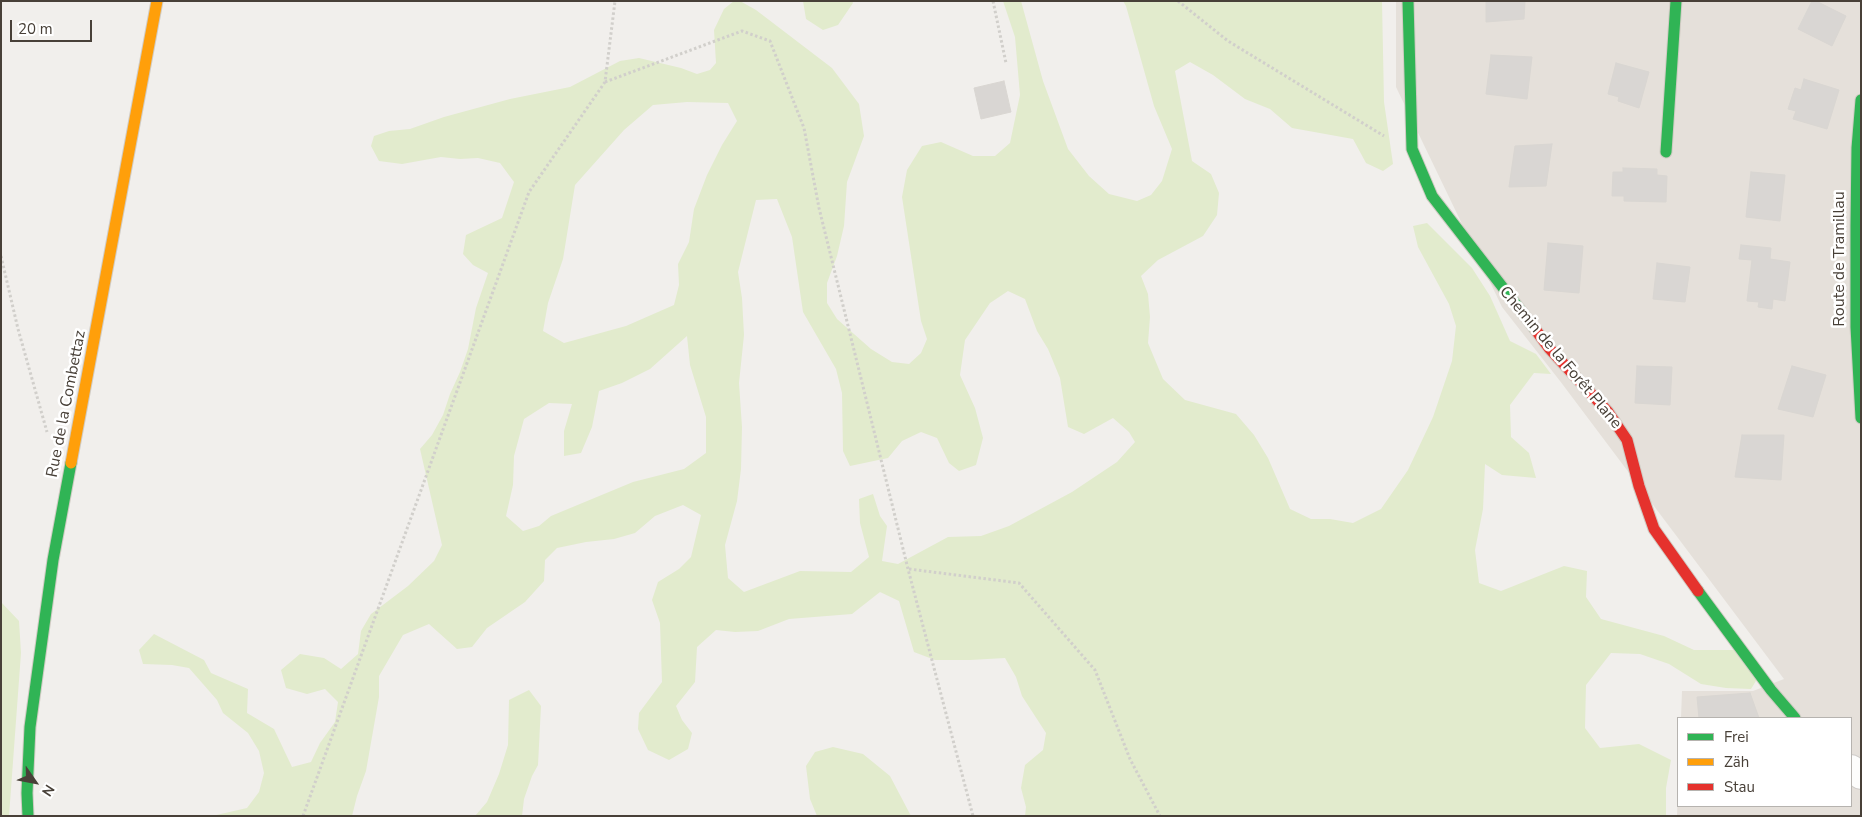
<!DOCTYPE html>
<meta charset="utf-8">
<style>
body{margin:0}
#map{position:relative;width:1862px;height:817px;overflow:hidden;background:#f1efec;font-family:"Nunito Sans",sans-serif}
canvas{display:block}
.frame{position:absolute;inset:0;border:2px solid #484038;pointer-events:none}
.legend{position:absolute;left:1677px;top:717px;width:175px;height:90px;box-sizing:border-box;background:#fff;border:1px solid #b6b3af;margin:0;padding:6px 9px;list-style:none;font-size:15px;color:#484038}
.legend li{display:flex;align-items:center;gap:10px;height:25px}
.legend b{width:25px;border:1px solid #b6b3af}
.north{position:absolute;left:10px;top:757px;width:50px;height:50px;-webkit-text-stroke:4px #fff;paint-order:stroke;rotate:123deg;font-size:14px;font-weight:700;line-height:20px;text-align:center;color:#484038}
.north::after{content:'';display:block;margin:auto;width:18px;height:22px;background:#484038;clip-path:polygon(50% 0,100% 100%,50% 72%,0 100%)}
.scale{position:absolute;left:10px;top:20px;width:82px;height:22px;box-sizing:border-box;border:2px solid #484038;border-top:0;padding-left:6px;font-size:15px;line-height:18px;white-space:nowrap;color:#484038;-webkit-text-stroke:4px #fff;paint-order:stroke}
</style>
<div id="map">
<canvas width="1862" height="817"></canvas>
<div class="frame"></div>
<ul class="legend">
<li><b style="height:6px;background:#30b455"></b>Frei</li>
<li><b style="height:6px;background:#ff9f0a"></b>Zäh</li>
<li><b style="height:6px;background:#e5322d"></b>Stau</li>
</ul>
<div class="north">N</div>
<div class="scale">20 m</div>
</div>
<script>
const ctx = document.querySelector('canvas').getContext('2d');
ctx.lineJoin = 'round';
function paint(path, color) { ctx.fillStyle = color; ctx.fill(path, 'evenodd'); }
const shape = rows => new Path2D(rows.map(r => 'M' + r).join(''));
function strokePath(path, color, width, dash) { ctx.strokeStyle = color; ctx.lineWidth = width; ctx.lineCap = dash ? 'butt' : 'round'; ctx.setLineDash(dash || []); ctx.stroke(path); }
function label(font, color, halo, rows, align = 'center') {
  ctx.font = font + ' "Nunito Sans",sans-serif'; ctx.lineWidth = 5; ctx.setLineDash([]); ctx.textBaseline = 'middle'; ctx.strokeStyle = halo; ctx.fillStyle = color; for (const [text, x, y, turn = 0] of rows) {
    ctx.save(); ctx.translate(x, y); ctx.rotate((+turn || 0) * Math.PI / 180); ctx.textAlign = isNaN(turn) ? turn : align; if (halo) ctx.strokeText(text, 0, 0); ctx.fillText(text, 0, 0); ctx.restore();
  }
}
paint(shape([
 [1396,1,1861,1,1861,816,1677,816,1678,785,1678,806,1851,806,1851,718,1681,718,1682,691,1753,691,1784,679,1560,381,1502,307,1396,87]
]), '#e5e0da');
paint(shape([
 [734,1,740,1,756,10,832,68,859,104,864,136,847,182,844,226,837,256,827,283,827,303,837,319,871,349,892,362,909,364,921,353,927,339,921,321,902,197,907,170,922,146,941,142,973,156,995,156,1010,143,1020,95,1015,37,1003,1,1021,1,1043,81,1068,149,1089,176,1109,194,1137,201,1151,195,1162,181,1172,149,1154,106,1126,6,1123,1,1382,1,1384,102,1393,164,1383,171,1366,163,1353,139,1292,128,1270,109,1245,99,1213,75,1190,62,1175,71,1192,161,1211,174,1219,193,1217,215,1203,236,1158,260,1141,276,1148,294,1150,317,1148,343,1163,379,1185,400,1236,414,1254,435,1268,458,1290,509,1311,519,1330,519,1353,523,1381,509,1408,470,1433,417,1452,361,1456,326,1449,304,1418,247,1413,226,1427,223,1472,268,1490,296,1510,341,1536,354,1551,374,1534,373,1510,405,1511,437,1529,453,1536,478,1502,475,1485,464,1483,509,1475,550,1479,583,1501,591,1564,566,1587,571,1586,597,1601,619,1664,636,1694,650,1744,650,1762,671,1751,689,1726,688,1701,684,1669,664,1640,654,1611,653,1586,685,1585,728,1600,748,1639,744,1671,760,1666,788,1666,816,1025,816,1026,807,1021,788,1025,765,1043,750,1046,733,1022,696,1016,677,1005,658,970,660,935,660,914,652,899,601,880,592,852,614,789,619,758,631,735,632,716,630,697,647,695,682,676,706,682,720,692,733,688,749,669,760,648,750,638,729,639,713,662,682,660,623,652,600,658,582,679,569,691,557,701,515,683,505,655,516,635,533,614,539,586,542,557,548,545,560,544,581,525,602,487,628,472,647,457,649,429,624,403,635,379,676,379,697,366,771,357,796,352,816,212,816,247,808,259,792,264,773,259,751,248,733,223,713,217,700,189,668,172,665,143,664,139,650,154,634,204,660,211,673,248,689,247,713,274,729,292,767,311,762,320,743,335,722,338,702,325,689,307,694,286,688,281,670,300,654,324,658,341,669,358,654,361,631,371,614,408,586,434,561,442,545,420,449,432,435,443,415,450,394,460,372,468,349,476,308,488,273,473,265,463,254,466,235,502,218,514,182,500,163,478,158,460,159,441,157,402,164,379,161,371,146,374,136,389,131,410,129,444,117,510,99,570,87,620,61,639,58,681,68,697,74,710,70,716,63,714,30,724,9],
 [687,102,728,103,737,121,722,145,707,175,694,209,689,242,678,264,679,285,674,305,626,326,564,343,543,331,548,303,563,259,575,185,624,130,653,105],
 [777,199,792,237,803,312,836,369,842,393,843,451,850,466,888,458,902,441,921,432,937,438,949,463,959,471,976,465,983,438,975,408,960,375,965,340,990,303,1008,291,1025,299,1037,331,1048,349,1060,378,1068,427,1084,434,1113,418,1129,432,1135,442,1117,462,1072,492,1009,526,981,536,948,537,898,564,882,561,887,526,880,516,873,494,859,499,860,523,869,557,851,572,800,571,744,592,728,578,725,545,737,501,741,469,742,427,739,383,744,335,742,298,738,272,756,200],
 [687,336,690,365,706,417,706,453,684,469,633,482,551,516,539,526,523,531,506,516,513,485,514,456,524,419,549,403,572,404,564,431,564,456,581,453,592,427,599,391,622,383,650,369],
 [803,1,852,1,853,3,838,25,823,30,806,19],
 [1,602,19,621,21,653,9,816,1,816],
 [529,690,541,706,538,765,532,776,524,799,522,816,475,816,487,802,499,774,508,745,509,700],
 [833,747,863,754,890,776,911,816,817,816,810,799,806,766,815,752]
]), '#e2ebcd');
const building = shape([
 [1486,1,1525,1,1524,19,1486,22,1486,1],
 [1812,1,1816,1,1846,16,1832,46,1798,29,1812,1],
 [1491,55,1532,57,1527,99,1486,94,1491,55],
 [1616,63,1649,72,1639,108,1618,101,1619,97,1608,94,1616,63],
 [1804,79,1839,90,1827,129,1793,119,1796,111,1788,109,1795,88,1801,90,1804,79],
 [1004,81,1011,112,981,119,974,88,1004,81],
 [1552,144,1546,186,1509,187,1515,146,1552,144],
 [1623,168,1657,169,1657,175,1667,176,1666,202,1624,201,1624,196,1612,196,1613,172,1623,172,1623,168],
 [1751,172,1785,175,1780,221,1746,217,1751,172],
 [1548,243,1583,246,1579,293,1544,290,1548,243],
 [1741,245,1771,248,1770,259,1790,262,1785,301,1773,299,1772,309,1758,307,1759,302,1747,301,1752,260,1739,259,1741,245],
 [1657,263,1690,267,1685,302,1653,299,1657,263],
 [1637,366,1672,367,1670,405,1635,403,1637,366],
 [1792,366,1826,375,1813,417,1778,409,1792,366],
 [1742,435,1784,435,1781,480,1735,477,1742,435],
 [1750,693,1759,718,1699,718,1697,697,1750,693]
]);
paint(building, '#d9d6d3');
strokePath(building, '#d9d6d2', 1);
const street = shape([
 [1851,768,1861,776]
]);
const fast = shape([
 [1408,1,1412,149,1432,196,1535,329],
 [1861,100,1857,148,1856,225,1856,327,1861,418],
 [1666,152,1676,1],
 [1698,591,1771,690,1795,718],
 [28,816,27,793,30,727,53,560,71,463]
]);
const slow = shape([
 [71,463,157,1]
]);
const jam = shape([
 [1535,329,1549,348,1608,412,1627,440,1639,486,1654,529,1698,591]
]);
strokePath(street, '#cecbc8', 28);
strokePath(fast, '#d0cbc3', 13);
strokePath(slow, '#d0cbc3', 13);
strokePath(jam, '#d0cbc3', 13);
strokePath(shape([
 [993,1,1006,63],
 [1178,1,1228,41,1384,136],
 [605,82,742,31,770,41,804,128,819,208,908,569,973,816],
 [1,256,18,329,47,432],
 [909,569,1019,583,1095,670,1130,759,1160,816],
 [303,816,529,192,605,82,615,1]
]), '#d1cfcb', 3, [2.5, 2.5]);
strokePath(street, '#fdfdfc', 26);
strokePath(fast, '#30b455', 11);
strokePath(slow, '#ff9f0a', 11);
strokePath(jam, '#e5322d', 11);
label('16px', '#484038', '#fff', [
 ["Route de Tramillau",1840,259,-90],
 ["Chemin de la Forêt Plane",1560,358,50],
 ["Rue de la Combettaz",67,404,-79]
]);
</script>
